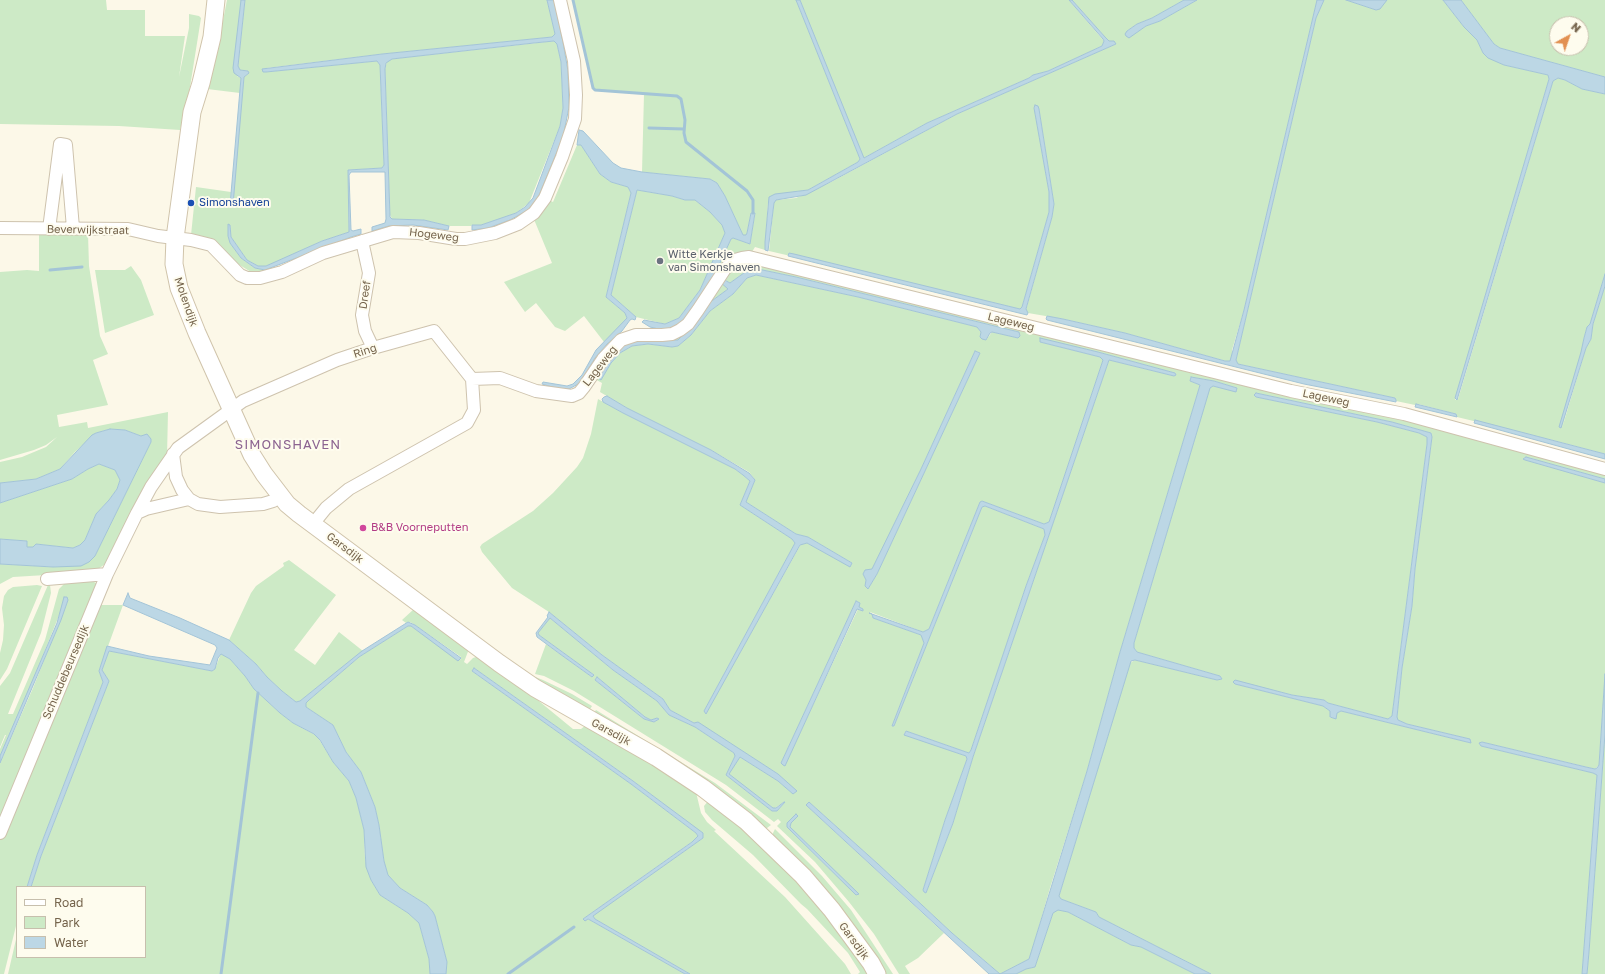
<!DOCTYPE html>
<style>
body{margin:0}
#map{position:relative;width:1605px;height:974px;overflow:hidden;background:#fcf8e8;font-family:"Golos Text",sans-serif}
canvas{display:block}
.legend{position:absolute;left:16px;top:886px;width:130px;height:72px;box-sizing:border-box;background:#fefcee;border:1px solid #c7bfad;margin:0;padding:5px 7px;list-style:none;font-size:12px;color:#75644c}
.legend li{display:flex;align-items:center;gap:8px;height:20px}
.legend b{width:20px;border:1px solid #c7bfad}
.north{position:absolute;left:1549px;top:16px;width:40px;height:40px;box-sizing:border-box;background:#fefcee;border:1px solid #c7bfad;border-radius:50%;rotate:40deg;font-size:11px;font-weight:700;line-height:16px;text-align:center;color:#75644c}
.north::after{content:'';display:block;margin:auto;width:14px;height:18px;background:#e29051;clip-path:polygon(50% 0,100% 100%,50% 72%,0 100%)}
</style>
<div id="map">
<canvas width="1605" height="974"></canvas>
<ul class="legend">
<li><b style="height:5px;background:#fff"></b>Road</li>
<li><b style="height:11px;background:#cdeac6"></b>Park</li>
<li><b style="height:11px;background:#bcd7e5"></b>Water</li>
</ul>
<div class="north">N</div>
</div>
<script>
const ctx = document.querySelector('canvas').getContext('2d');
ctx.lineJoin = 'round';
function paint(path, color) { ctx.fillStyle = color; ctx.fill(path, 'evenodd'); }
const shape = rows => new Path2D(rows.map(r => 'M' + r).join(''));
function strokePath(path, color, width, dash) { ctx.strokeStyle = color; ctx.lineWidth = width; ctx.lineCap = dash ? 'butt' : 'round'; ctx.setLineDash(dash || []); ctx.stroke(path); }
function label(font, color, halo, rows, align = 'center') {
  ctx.font = font + ' "Golos Text",sans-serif'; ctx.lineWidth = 4; ctx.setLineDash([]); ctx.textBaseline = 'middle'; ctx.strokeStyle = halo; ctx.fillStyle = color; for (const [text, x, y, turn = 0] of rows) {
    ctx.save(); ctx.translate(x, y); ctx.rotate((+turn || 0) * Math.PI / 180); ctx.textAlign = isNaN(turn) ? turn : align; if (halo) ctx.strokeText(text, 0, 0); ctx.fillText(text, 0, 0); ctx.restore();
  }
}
paint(shape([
 [0,0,106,0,107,10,145,10,145,36,185,36,179,77,189,28,189,14,199,16,201,18,190,87,180,130,119,126,0,124],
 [227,0,241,0,237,76,241,78,240,93,207,89,219,41],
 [245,0,547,0,555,34,552,37,382,54,267,68,266,72,377,61,380,65,384,165,382,168,348,170,349,232,322,241,273,264,266,266,258,266,247,260,231,237,230,225,228,236,230,243,241,258,255,268,265,270,265,274,251,272,238,264,220,245,210,239,200,236,191,235,196,187,231,192,230,204,244,77,249,73,248,71,240,70,238,66],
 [573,0,796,0,860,159,858,162,808,190,795,192,768,203,765,250,755,247,750,255,716,275,716,270,731,239,733,238,750,244,755,214,751,213,747,233,746,236,743,235,725,196,717,183,710,179,642,172,644,94,595,90,593,88],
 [800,0,1069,0,1104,41,1102,46,1048,71,1033,75,1029,78,927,123,864,158,862,157],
 [1072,0,1184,0,1152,18,1137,24,1127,31,1129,37,1146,26,1160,21,1197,0,1317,0,1244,310,1232,350,1232,359,1229,362,1125,333,1063,319,1028,313,1026,310,1052,217,1054,204,1039,109,1034,106,1049,192,1049,212,1022,307,1020,309,769,251,774,202,776,200,796,198,833,181,957,114,1116,44,1109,41,1105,37],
 [1324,0,1346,0,1376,10,1387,0,1443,0,1464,27,1477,40,1483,53,1504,65,1548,75,1549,79,1455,400,1458,399,1553,81,1558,78,1565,80,1582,89,1605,94,1605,274,1590,324,1587,327,1584,338,1582,352,1562,428,1586,348,1591,339,1593,324,1605,286,1605,454,1556,441,1457,417,1456,414,1418,404,1415,405,1396,401,1395,398,1238,364,1236,360,1316,18],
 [1461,0,1605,0,1605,77,1500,48,1494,44],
 [1557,24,1581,24,1581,48,1557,48],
 [554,41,557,44,561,62,563,108,560,126,529,203,516,213,509,216,481,225,472,225,471,226,449,226,424,220,392,219,390,215,385,69,387,61,392,59],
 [579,144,581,145,600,174,611,182,628,187,631,193,606,297,625,313,627,318,620,327,604,342,584,316,565,331,555,327,536,303,525,312,504,282,552,263,533,217,547,199,553,202,577,145],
 [637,190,672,196,685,200,695,200,710,212,722,225,725,233,700,290,679,318,665,324,636,317,611,295],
 [39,234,88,234,89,266,100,336,108,354,93,360,108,405,57,415,59,427,87,422,88,428,168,412,167,456,111,560,98,569,46,575,13,577,0,584,0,564,53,567,89,562,95,556,151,442,141,436,125,430,110,429,96,433,75,452,60,469,36,479,0,483,0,462,22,457,46,447,57,437,46,445,34,450,0,460,0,272,27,270,39,271],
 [741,261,758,263,909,298,1127,352,1241,382,1405,418,1605,472,1605,479,1526,457,1523,459,1605,483,1605,674,1599,765,1595,769,1482,742,1479,743,1481,746,1593,773,1597,775,1582,974,1211,974,1099,917,1096,912,1061,899,1059,896,1130,663,1135,660,1217,680,1222,679,1220,676,1137,652,1134,648,1134,643,1210,387,1213,386,1237,391,1237,388,1214,381,1191,377,1190,378,1190,381,1200,385,1120,652,1087,771,1050,888,1031,954,1029,959,1000,974,952,933,878,864,809,802,806,805,944,933,918,958,905,966,910,974,899,974,874,934,849,902,815,862,777,826,781,822,778,819,774,822,726,785,574,691,544,676,535,674,546,644,592,677,594,675,539,635,538,633,550,618,613,670,657,701,669,715,695,727,734,753,735,756,726,775,772,811,777,811,785,802,784,802,775,808,773,808,728,774,740,757,778,781,793,794,796,791,778,774,698,723,694,723,670,710,663,699,602,655,549,612,512,588,482,552,480,547,482,544,533,511,553,493,577,467,583,458,591,434,598,399,623,413,735,469,743,475,750,481,740,505,792,539,795,543,704,711,706,713,801,544,807,543,850,566,852,563,808,537,796,534,746,502,755,480,749,472,711,450,627,408,600,392,602,383,593,378,605,361,613,351,625,341,640,338,668,337,684,330,694,319,719,281,727,286,728,289,709,303,692,326,678,340,637,340,629,342,615,352,607,362,598,378,601,379,611,363,620,353,632,346,648,344,672,347,678,346,691,335,710,311,733,294,747,278,756,275,858,297,977,327,981,332,980,337,986,340,992,332,1018,338,1020,336,1019,332,796,277,753,268,748,270,730,283,721,278,726,271],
 [1040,339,1098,352,1175,373,1176,375,1174,376,1109,360,973,757,953,823,926,893,924,892,923,890,945,820,967,759,966,756,904,734,906,731,969,753,971,750,1026,586,1045,535,1044,529,985,506,982,507,894,726,892,726,924,643,921,635,873,618,872,614,870,612,923,632,929,629,980,502,982,501,1044,524,1049,522,1103,360,1100,357,1040,342],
 [975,351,980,353,877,574,868,589,865,586,866,580,863,574,865,570,872,570,921,469],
 [1256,393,1392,422,1431,433,1432,437,1415,569,1412,606,1402,668,1397,717,1397,720,1407,724,1470,739,1471,743,1341,711,1337,713,1335,718,1330,718,1330,711,1323,706,1235,684,1233,682,1235,681,1292,695,1324,700,1328,703,1388,719,1392,716,1427,444,1427,437,1419,433,1377,422,1256,397,1254,395],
 [856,601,860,603,858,607,863,609,863,611,858,609,785,765,783,765,781,763],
 [597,677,645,717,651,720,657,718,659,719,654,722,644,719,595,680],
 [796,814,797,816,791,823,790,827,858,894,856,895,787,827,787,824],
 [131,266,141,280,154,315,105,333,95,270,125,270],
 [99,464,115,470,120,480,117,489,109,500,96,514,85,540,80,545,73,548,36,544,33,547,27,547,27,541,0,539,0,503,72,479,88,469],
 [289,560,336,595,294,650,315,665,339,632,363,651,300,701,296,702,282,691,267,677,256,664,229,640,251,593,256,586,284,566,283,563],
 [92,581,98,584,0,820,0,763,33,688,68,600,60,613,32,683,0,756,0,749,6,735,5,735,0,747,0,686,10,673,48,585,50,585,51,593,41,633,8,714,13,714,45,640,59,589,66,582],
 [37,585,42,586,7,669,0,680,0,653,3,640,4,625,2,608,4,596,8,590,13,587],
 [98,605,123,605,99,671,103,682,37,855,27,887,17,887,17,922,4,974,0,974,0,836],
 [414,609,469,649,464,662,467,664,473,658,479,656,512,679,573,729,581,729,586,725,695,788,701,813,707,822,716,830,714,831,785,897,845,964,851,974,690,974,595,919,593,916,595,914,703,838,702,833,633,781,474,668,472,671,631,784,696,833,698,836,696,839,583,919,590,920,685,974,446,974,447,962,435,916,433,912,427,905,400,888,388,875,384,862,379,825,375,807,361,772,346,752,333,725,306,707,306,703,309,700,359,657,408,626,411,626,460,660,461,657,415,625,410,622,406,623,402,620],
 [109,651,212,671,215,669,220,656,221,654,224,655,230,659,245,676,254,689,280,713,293,723,317,736,333,762,349,781,356,798,364,830,365,859,371,880,380,895,408,913,419,923,429,959,430,974,8,974,17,935,17,957,145,957,145,887,31,887,41,856,109,681,102,670],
 [533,676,543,680,572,694,592,706,589,711,531,680],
 [596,710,715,783,771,825,767,828,762,828,593,714],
 [1605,734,1605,974,1587,974,1589,952],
 [709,800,723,810,818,900,871,974,858,974,860,972,848,953,807,909,801,904,753,855,712,820,705,812,704,806],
 [775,829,822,876,851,910,893,974,883,974,773,837,773,833],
 [1056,910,1060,910,1068,912,1131,945,1141,947,1195,974,1016,974,1026,969,1035,967,1053,913]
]), '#cdeac6');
const water = shape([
 [241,0,245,0,238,66,240,70,248,71,249,73,244,77,233,205,230,205,241,78,234,73,233,68,241,0],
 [547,0,554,0,563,42,568,71,569,107,563,137,538,198,528,210,510,220,488,228,472,230,472,225,481,225,516,213,525,207,533,198,560,126,563,108,561,62,557,44,554,41,534,43,392,59,386,63,385,69,390,217,392,219,424,220,449,226,448,230,413,225,389,226,372,231,372,227,385,223,386,219,385,172,351,172,349,175,351,230,353,231,361,229,361,234,351,237,265,270,255,268,241,258,230,243,228,236,228,224,230,225,231,237,247,260,258,266,266,266,322,241,349,232,348,170,382,168,384,165,380,65,377,61,266,72,263,72,262,69,382,54,552,37,555,34,547,0],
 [796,0,800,0,864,158,927,123,1029,78,1033,75,1048,71,1102,46,1104,41,1103,39,1069,0,1072,0,1105,37,1109,41,1114,41,1116,44,957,114,806,195,776,200,774,203,768,251,765,250,765,242,769,197,775,194,808,190,858,162,860,159,796,0],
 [1184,0,1197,0,1160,21,1146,26,1129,38,1126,36,1125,34,1127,31,1137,24,1152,18,1184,0],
 [1317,0,1324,0,1316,18,1236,360,1238,364,1395,398,1396,400,1396,402,1304,384,1047,320,1046,319,1047,316,1063,319,1125,333,1225,361,1230,361,1244,310,1317,0],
 [1346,0,1387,0,1380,9,1376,10,1346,0],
 [1443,0,1461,0,1494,44,1500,48,1605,77,1605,94,1582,89,1565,80,1558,78,1553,81,1457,400,1455,398,1549,79,1548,75,1504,65,1488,58,1483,53,1477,40,1464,27,1443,0],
 [1035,105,1038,106,1039,109,1054,204,1052,217,1026,309,1028,313,1027,315,788,256,789,253,794,254,1020,309,1022,307,1049,212,1049,192,1034,108,1035,105],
 [579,130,583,131,613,163,621,168,642,172,710,179,717,183,725,196,743,235,746,235,747,233,751,213,755,213,750,244,733,238,731,239,713,278,694,311,676,327,663,330,650,327,642,322,644,320,665,324,679,318,700,290,725,233,722,225,710,212,695,200,685,200,672,196,637,190,611,295,636,317,635,320,632,319,630,320,622,331,607,344,595,358,580,383,569,389,559,389,542,384,543,382,567,386,573,384,582,375,596,350,627,318,625,313,606,297,631,193,628,187,611,182,600,174,581,145,577,145,579,130],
 [753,268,796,277,1019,332,1020,336,1018,338,992,332,990,333,986,340,982,339,980,337,981,332,977,327,858,297,756,275,747,278,733,294,710,311,691,335,678,346,672,347,648,344,632,346,620,353,611,363,601,380,598,378,607,362,623,345,637,340,678,340,692,326,709,303,728,289,719,281,721,278,730,283,748,270,753,268],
 [1605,274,1605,286,1593,324,1591,339,1586,348,1561,428,1559,427,1581,352,1584,338,1587,327,1590,324,1605,274],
 [1040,338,1098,352,1175,373,1176,375,1174,376,1109,360,973,757,953,823,926,893,924,892,923,890,945,820,967,759,966,756,904,735,906,731,969,753,971,750,1026,586,1045,535,1044,529,985,506,982,507,894,726,892,726,924,643,921,635,873,618,872,614,869,613,923,632,929,629,980,502,982,501,1044,524,1049,522,1103,360,1100,357,1040,342,1040,338],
 [975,351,980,353,877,574,868,589,865,586,866,580,863,574,865,570,872,569,921,469,975,351],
 [1191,377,1214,381,1237,388,1236,392,1213,386,1210,388,1134,643,1134,648,1137,652,1220,676,1222,679,1217,680,1135,660,1131,661,1059,896,1061,899,1096,912,1099,917,1211,974,1195,974,1141,947,1131,945,1068,912,1058,910,1053,913,1035,967,1026,969,1016,974,989,974,806,805,809,802,878,864,952,933,1000,974,1029,959,1087,771,1120,652,1200,385,1190,381,1191,377],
 [1256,393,1392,422,1431,433,1432,437,1415,569,1412,606,1402,668,1397,717,1398,720,1407,724,1470,739,1471,743,1341,711,1337,713,1336,719,1330,717,1330,711,1323,706,1235,684,1233,682,1235,680,1292,695,1324,700,1328,703,1388,719,1392,716,1427,444,1427,437,1419,433,1377,422,1256,397,1254,395,1256,393],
 [607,396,627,408,711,450,749,473,755,480,746,502,796,534,808,537,852,563,850,567,807,543,800,545,706,714,704,711,795,543,792,539,740,505,750,481,743,475,735,469,623,413,603,402,602,399,604,397,607,396],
 [1416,404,1456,414,1457,417,1415,407,1416,404],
 [1475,420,1605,454,1605,459,1474,423,1475,420],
 [110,429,125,430,141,436,147,434,151,439,151,442,95,556,89,562,81,566,53,567,0,564,0,539,27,541,27,547,33,547,36,544,73,548,80,545,85,540,96,514,109,500,117,489,120,480,115,470,99,464,88,469,72,479,0,503,0,483,36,479,60,469,92,435,96,433,110,429],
 [1526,457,1605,479,1605,483,1525,460,1523,459,1526,457],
 [128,593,130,598,180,618,229,640,256,664,267,677,282,691,296,702,300,701,362,651,408,622,415,625,461,658,458,661,411,626,408,626,359,657,309,700,306,703,306,707,333,725,346,752,361,772,375,807,379,825,384,861,388,875,400,888,427,905,433,912,435,916,447,962,446,974,430,974,429,959,419,923,408,913,380,895,371,880,366,867,364,830,356,798,349,781,333,762,320,740,314,734,293,723,280,713,254,689,245,676,230,659,221,654,218,658,215,669,212,671,109,651,102,670,109,681,41,856,31,887,27,887,37,855,103,682,99,671,107,646,149,656,210,665,217,648,215,645,123,605,128,593],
 [64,597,67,597,68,600,61,620,0,763,0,756,57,623,64,597],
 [856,601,860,603,859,607,863,609,863,611,857,609,785,766,783,765,781,763,856,601],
 [549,612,602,655,663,699,670,710,694,723,698,722,778,774,797,791,793,794,778,781,740,757,729,774,773,808,776,808,784,802,785,802,777,811,772,811,726,775,735,756,734,753,695,727,669,715,657,701,613,670,550,618,538,633,539,635,594,675,592,677,560,654,537,637,536,633,548,617,547,616,549,612],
 [474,668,633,781,703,833,703,838,593,916,595,919,690,974,685,974,590,920,588,919,585,921,583,919,692,842,698,836,696,833,631,784,472,671,474,668],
 [1605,674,1605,734,1589,952,1587,974,1582,974,1597,775,1593,773,1481,746,1479,743,1482,742,1586,767,1595,769,1597,768,1599,765,1605,674],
 [597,677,645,717,651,720,657,718,659,719,654,722,644,719,595,680,597,677],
 [796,814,798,816,791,823,790,827,859,894,856,895,787,827,787,823,796,814]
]);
paint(water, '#bcd7e5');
strokePath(water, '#a3c4d7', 1);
strokePath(shape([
 [573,0,593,88,595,90,677,96,681,99,685,120,684,133,686,142,747,191,753,200,753,213],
 [649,128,684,129],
 [50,270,82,267],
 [221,974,258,693],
 [508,974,574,927]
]), '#a3c4d7', 3);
const minor = shape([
 [0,228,128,229,158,236,191,240,211,245,240,275,247,278,260,278,282,272,323,253,393,232,419,233,456,239,465,239,495,233,518,224,534,213,545,198,562,157,575,119,576,95,574,61,560,0],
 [49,229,60,144,66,145,73,228],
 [362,241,369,273,362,315,365,331,373,348],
 [472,379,500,378,536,391,572,396,579,393,584,387,603,359,621,340,636,335,662,335,672,334,680,330,688,324,698,310,725,269,735,260,742,258,749,257,1291,391,1404,414,1605,469],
 [173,454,176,477,182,490,189,499,198,504,220,507,263,504,273,501,280,496],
 [137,513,146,509,189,499],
 [47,579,107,574],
 [0,833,107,574,137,513,151,487,178,448,243,401,337,360,373,348,434,331,472,379,474,410,467,423,349,489,326,508,313,524]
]);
const secondary = shape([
 [216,0,212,37,201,83,192,112,175,238,174,264,179,288,197,333,252,455,264,474,287,504,299,514,499,663,535,688,656,757,703,788,746,821,803,876,832,910,871,963,877,974]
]);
strokePath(minor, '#cec3ae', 14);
strokePath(secondary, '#d0c4ab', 19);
strokePath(minor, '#fff', 12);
strokePath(secondary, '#fff', 17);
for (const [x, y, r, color] of [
 [191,203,4,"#1a4fb4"],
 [660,261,4,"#6b7280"],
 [363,528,4,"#d1479c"]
]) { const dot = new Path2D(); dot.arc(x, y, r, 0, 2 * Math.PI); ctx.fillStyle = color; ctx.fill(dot); strokePath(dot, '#fefcee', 1.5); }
label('11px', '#164399', '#fefcee', [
 ["Simonshaven",199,203]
], 'left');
label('11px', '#75644c', '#fefcee', [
 ["Beverwijkstraat",88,230,1],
 ["Hogeweg",434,235,7],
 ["Dreef",365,295,-82],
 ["Molendijk",186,302,71],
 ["Lageweg",1011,322,14],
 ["Ring",365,351,-18],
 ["Lageweg",600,366,-52],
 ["Lageweg",1326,398,12],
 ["Garsdijk",345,548,37],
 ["Schuddebeursedijk",66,672,-67],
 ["Garsdijk",611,732,29],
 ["Garsdijk",854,941,54]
]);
label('11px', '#5b616d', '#fefcee', [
 ["Witte Kerkje",668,255],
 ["van Simonshaven",668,268]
], 'left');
label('11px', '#b23c85', '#fefcee', [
 ["B&B Voorneputten",371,528]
], 'left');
ctx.letterSpacing = '1px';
label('13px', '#8c6491', '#fefcee', [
 ["SIMONSHAVEN",288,445]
]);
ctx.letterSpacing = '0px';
</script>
